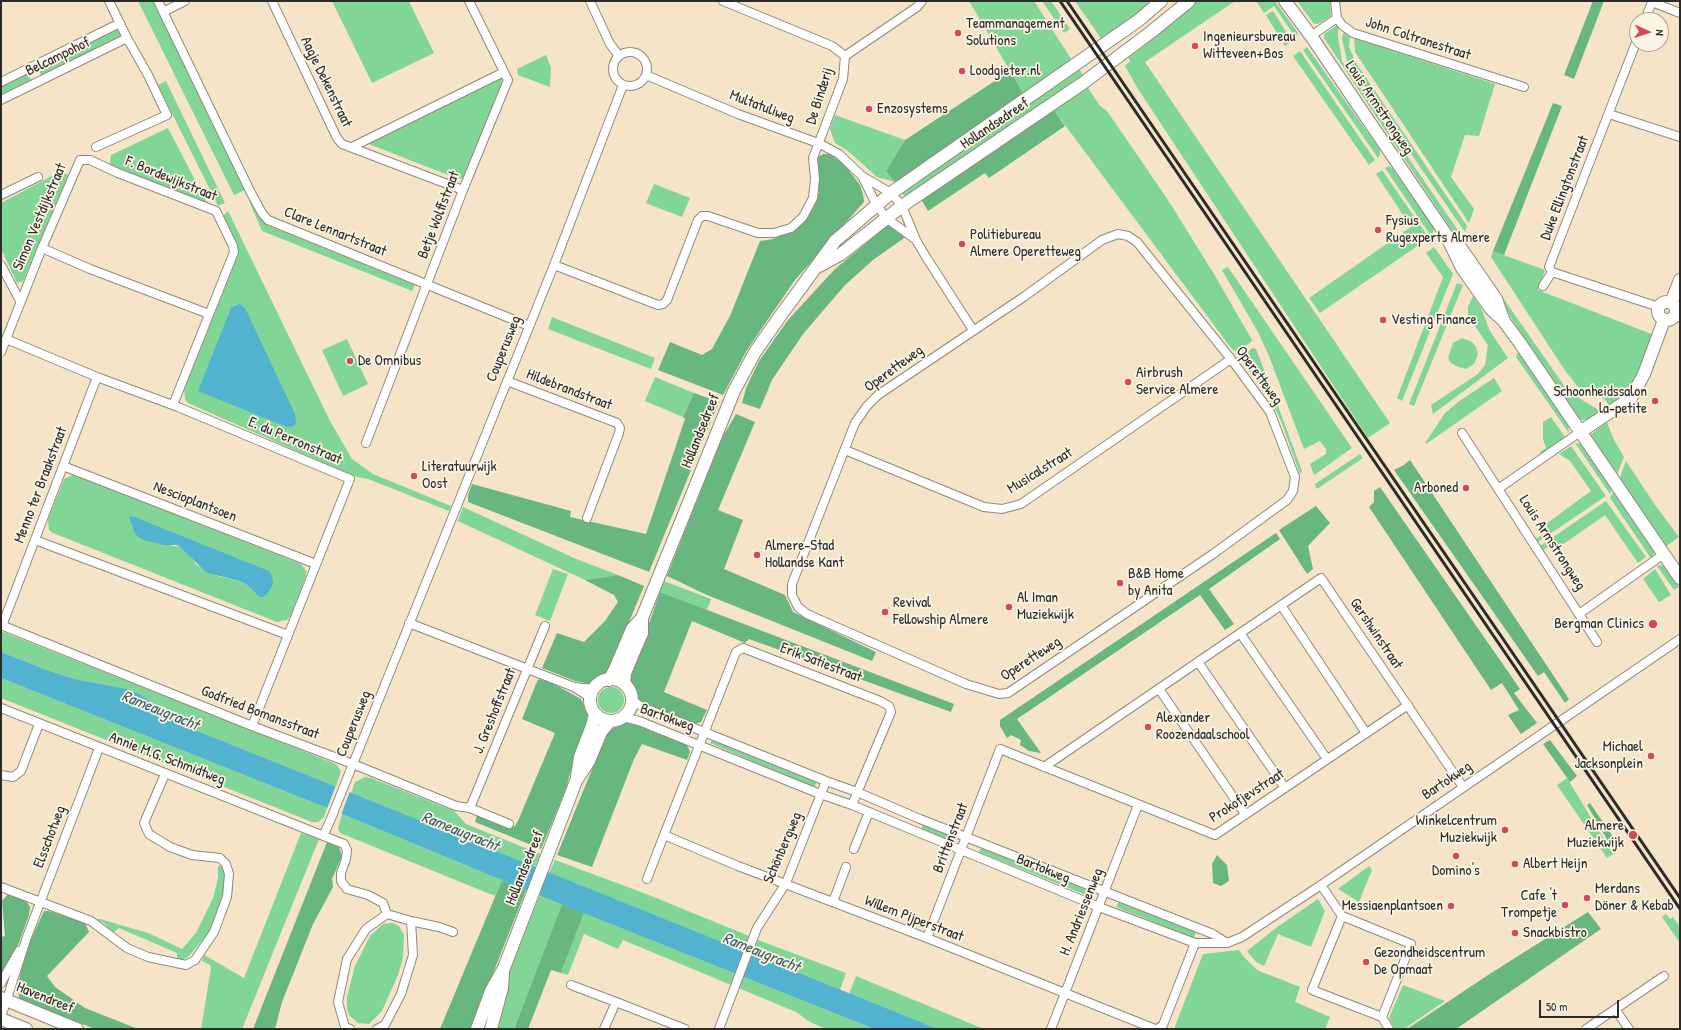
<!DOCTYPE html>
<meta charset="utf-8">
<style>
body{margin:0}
#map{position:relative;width:1681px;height:1030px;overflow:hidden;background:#f6e4c9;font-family:"Patrick Hand",sans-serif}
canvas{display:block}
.frame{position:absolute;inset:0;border:2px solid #2b2b2b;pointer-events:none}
.north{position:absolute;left:1629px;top:12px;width:40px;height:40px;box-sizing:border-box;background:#fcf5e5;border:1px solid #a8a49b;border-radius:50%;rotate:93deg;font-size:11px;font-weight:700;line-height:16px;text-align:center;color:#2b2b2b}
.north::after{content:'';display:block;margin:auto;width:14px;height:18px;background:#d1495b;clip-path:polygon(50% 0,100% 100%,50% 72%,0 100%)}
.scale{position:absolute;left:1539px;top:1000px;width:80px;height:18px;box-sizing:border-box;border:2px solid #2b2b2b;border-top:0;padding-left:5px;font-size:12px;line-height:14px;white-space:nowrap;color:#2b2b2b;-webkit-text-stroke:3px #fcf5e5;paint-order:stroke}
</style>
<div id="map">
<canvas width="1681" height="1030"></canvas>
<div class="frame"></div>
<div class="north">N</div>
<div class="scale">50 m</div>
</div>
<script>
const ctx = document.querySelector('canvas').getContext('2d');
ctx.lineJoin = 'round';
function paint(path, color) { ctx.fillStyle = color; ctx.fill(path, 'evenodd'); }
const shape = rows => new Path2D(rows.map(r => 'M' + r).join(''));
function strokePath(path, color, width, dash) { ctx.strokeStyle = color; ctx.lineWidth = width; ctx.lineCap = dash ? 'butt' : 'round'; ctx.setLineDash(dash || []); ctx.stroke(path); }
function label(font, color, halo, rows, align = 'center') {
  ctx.font = font + ' "Patrick Hand",sans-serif'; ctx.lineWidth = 3.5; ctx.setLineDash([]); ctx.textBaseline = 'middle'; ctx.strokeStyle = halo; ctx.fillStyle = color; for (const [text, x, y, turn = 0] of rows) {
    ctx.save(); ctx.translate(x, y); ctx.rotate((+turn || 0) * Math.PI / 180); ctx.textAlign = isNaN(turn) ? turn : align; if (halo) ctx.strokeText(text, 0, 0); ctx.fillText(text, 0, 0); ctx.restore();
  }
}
paint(shape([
 [138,1,153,1,245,190,234,195],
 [332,1,409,1,434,53,372,83],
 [969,1,1034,1,1073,62,1024,95],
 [1042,1,1051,1,1070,29,1064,33],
 [1075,1,1155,1,1102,40],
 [1194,1,1235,1,1145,62,1390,423,1368,438,1138,89,1125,66,1130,61,1128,58,1148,43],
 [1256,1,1275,1,1298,33,1296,38,1274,6,1264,13],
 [1297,1,1330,1,1331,16,1318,24,1314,24],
 [1273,11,1292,41,1285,46,1266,15],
 [1336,26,1338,27,1338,37,1342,61,1466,242,1463,247,1324,38,1324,34],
 [117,28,122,39,43,78,37,67],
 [1344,31,1350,36,1349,47,1356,63,1467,226,1465,232,1347,61,1342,38],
 [1354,38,1495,84,1479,136,1465,135,1451,177,1474,209,1469,223,1355,52],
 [1307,47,1380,150,1380,155,1378,158,1303,50],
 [1300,51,1375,160,1369,165,1293,56],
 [546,55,551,68,550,87,518,75,517,69],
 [1077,66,1085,78,907,197,903,195,902,191],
 [28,73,32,82,1,97,1,85],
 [502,78,501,85,465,177,462,179,456,178,366,143],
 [166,81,225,203,218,206,158,85],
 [1086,85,1100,106,1107,111,1168,200,1214,274,1252,340,1251,342,1238,351,1235,351,1231,348,1053,109],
 [835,115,905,140,886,171,895,182,877,177,848,151,835,143,830,129],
 [168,128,207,203,110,165,111,155],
 [1389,166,1392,168,1434,228,1433,233,1431,236,1385,168],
 [1382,170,1429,238,1320,313,1309,298,1411,227,1376,174],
 [61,171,68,175,23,281,17,283,1,249,1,203],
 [654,184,690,198,682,217,646,203],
 [251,199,262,220,269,226,415,285,412,291,262,231,249,201],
 [228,211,330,421,352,459,373,474,451,506,449,511,368,479,353,476,188,403,185,399,184,390,238,255,238,248,224,218,224,215],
 [1434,247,1453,274,1402,401,1397,398,1443,277,1426,253],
 [1493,251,1545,270,1538,290,1654,335,1631,390,1611,407,1603,398,1577,386,1564,369,1491,257],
 [1228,267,1352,448,1314,475,1310,464,1326,454,1326,449,1320,441,1304,449,1269,356,1258,332,1222,270],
 [1483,269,1565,387,1569,392,1602,412,1589,420,1582,420,1576,416,1482,274],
 [1457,283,1463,285,1414,406,1409,404],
 [1473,296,1481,308,1490,331,1508,358,1433,414,1431,405,1478,374,1485,365,1488,345,1468,316,1468,307],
 [552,317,655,358,651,369,548,329],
 [1462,338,1472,342,1476,347,1478,354,1474,364,1466,369,1458,367,1451,363,1448,358,1453,343],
 [347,339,368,384,343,396,322,350],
 [1253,348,1256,349,1271,387,1302,471,1300,474,1281,421,1273,404,1242,360,1243,355],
 [1519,350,1568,422,1569,433,1516,357],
 [655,377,694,393,683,417,645,401],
 [1494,378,1502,391,1426,444,1425,443,1445,413,1458,402],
 [1551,417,1565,437,1541,454,1540,452,1546,448,1543,439,1543,422],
 [1607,422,1614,440,1624,457,1616,477,1589,436],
 [1575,443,1582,444,1613,488,1610,494],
 [1571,446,1606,496,1538,542,1536,539,1546,532,1542,527,1591,491,1570,461,1559,454],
 [1360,454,1363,458,1317,489,1315,484],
 [1626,461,1655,505,1679,537,1665,547,1619,480],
 [73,475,78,476,301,564,306,571,306,576,290,617,287,620,277,622,53,533,49,530,48,520,64,479],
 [132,516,267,594,256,593,247,585,240,581,217,576,197,565,187,552,180,547,146,541],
 [1613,492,1648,542,1654,552,1653,556,1650,557,1610,498],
 [1606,501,1646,557,1638,563,1605,515,1555,550,1553,544,1543,550,1540,546],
 [463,507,574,558,618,575,585,580,458,521],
 [1660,565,1665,566,1679,587,1674,590,1657,566],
 [553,569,568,574,550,621,535,615],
 [1655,569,1671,595,1659,602,1643,579],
 [664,581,711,599,707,610,660,592],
 [1,631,336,764,341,771,336,787,195,730,170,716,140,694,127,689,75,679,50,671,1,652],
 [1,678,327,808,324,817,318,822,312,822,1,698],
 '598 700a13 13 0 1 1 26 0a13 13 0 1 1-26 0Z',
 [713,739,817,782,814,788,710,743],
 [365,777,371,778,454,811,466,824,540,854,535,867,351,793,355,782],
 [1567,778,1613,854,1607,858,1557,785],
 [342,814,502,880,495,896,340,833,338,828],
 [923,825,957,838,955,843,921,829],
 [301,833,319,839,242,1029,201,1029,211,968,210,965,202,961,204,955,244,978],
 [981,848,1092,892,1091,897,979,852],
 [555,860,649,895,749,936,743,951,549,873],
 [218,866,224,867,226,873,222,901,210,931,188,957,183,960,177,959,177,953,119,928,113,933,104,923,94,919,100,919,148,933,182,949,196,933,213,898,218,878],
 [1369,866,1372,870,1359,902,1338,889],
 [540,895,562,904,514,1029,495,1029,507,976],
 [1318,899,1325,911,1311,947,1278,934,1264,966,1256,962,1247,951,1276,928],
 [1119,902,1196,932,1194,938,1116,907],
 [584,913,874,1029,826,1029,810,1022,796,1012,623,940,618,949,584,934,568,975,561,973],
 [1666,914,1670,919,1673,917,1680,927,1680,943,1662,917],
 [393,923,399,926,404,935,403,958,398,975,382,1011,369,1024,358,1023,349,1015,347,1009,347,997,355,966,370,936,383,924],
 [758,940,846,973,840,990,753,955],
 [1239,950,1243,956,1257,970,1300,987,1295,1002,1330,1017,1325,1029,1174,1029,1203,954],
 [856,976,984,1029,938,1029,849,994],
 [1403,985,1445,1001,1404,1029,1395,1029,1389,1018]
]), '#80d597');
paint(shape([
 [1593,1,1604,1,1574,79,1564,75],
 [1010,71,1024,95,895,182,886,171,905,140],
 [1553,103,1562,106,1504,255,1493,251],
 [1053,109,1065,126,989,178,985,173,928,211,921,199],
 [823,154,829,154,834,157,844,164,860,185,863,194,864,202,795,280,747,350,723,395,658,370,670,342,702,355,712,349,730,316,760,241,773,239,791,232,808,217,813,209,819,192,816,162,818,157],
 [893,221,907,236,873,260,845,285,803,334,772,380,760,409,742,403,746,388,759,361,788,320,835,269],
 [694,393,719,402,649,572,468,502,468,495,472,484,571,511,570,517,646,534,685,419,683,417],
 [736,414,755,422,718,510,743,520,724,569,785,595,793,612,876,652,872,661,707,595,667,576,722,438],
 [1410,460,1569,699,1565,703,1544,672,1538,676,1394,470,1404,465],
 [1380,487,1520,689,1514,693,1537,723,1521,734,1508,715,1519,710,1502,683,1491,690,1369,507,1374,502,1374,491],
 [1316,506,1330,523,1308,546,1313,569,1307,574,1279,530],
 [1276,533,1280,539,1209,589,1234,624,1225,630,1200,595,1017,719,1041,753,1029,751,1020,745,1021,740,1011,735,1007,738,1000,726,1000,720],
 [618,575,644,586,607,675,599,678,591,684,575,681,542,668,557,633,584,642,605,621,618,602,614,595,585,580],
 [660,592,954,704,951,712,749,639,745,643,692,621,664,692,707,710,701,722,695,724,641,702,634,694,630,682,631,674],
 [538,679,552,683,581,699,589,716,569,777,566,789,541,849,475,822,477,815,514,827,518,821,555,733,522,719],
 [626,723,632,723,687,745,690,752,687,760,642,744,634,759,592,867,557,855,606,735,617,725],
 [1550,740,1577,776,1570,782,1543,744],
 [1590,803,1618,844,1612,848,1587,805],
 [327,842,339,847,342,856,332,879,333,887,313,924,282,1002,275,1029,253,1029],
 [1217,855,1227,865,1229,881,1221,886,1213,883,1212,864],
 [502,880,526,890,471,1029,440,1029],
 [8,894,26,901,30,907,29,915,18,945,1,975,1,937,5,936,2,901],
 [562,904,584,913,561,973,551,970,528,1029,514,1029],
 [44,911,49,911,85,923,89,932,47,976,55,987,85,1008,138,1029,95,1029,19,999,18,984,27,948],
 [1588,912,1601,929,1456,1029,1407,1029,1488,975]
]), '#68b680');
paint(shape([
 [239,304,245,308,295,414,296,423,294,426,287,427,198,391,231,308],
 [132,516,269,571,272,576,273,583,271,588,267,594,263,597,260,597,247,585,240,581,207,573,180,547,176,545,164,545,146,541,138,537,134,531,130,520,129,517],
 [1,652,50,671,75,679,127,689,140,694,170,716,195,730,938,1029,874,1029,526,890,342,814,1,678]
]), '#52b3d0');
paint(shape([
 [336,785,350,791,341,815,327,809]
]), '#f6e4c9');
const street = shape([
 [158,1,251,193,262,213,268,220,529,326],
 [272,1,337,138,342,144,463,190],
 [590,1,610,44,619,56],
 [1335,1,1337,18],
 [163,12,185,1],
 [1645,20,1652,2,1680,13],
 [1311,36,1337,18,1342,25,1353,33,1524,87],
 '613 69a17 17 0 1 1 34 0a17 17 0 1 1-34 0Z',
 [845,56,917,7,922,1],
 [646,75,738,114,818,143,839,154,862,176,891,193,902,206,916,240,926,257,973,330],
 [1,82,120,23],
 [1,100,127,38],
 [1609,114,1680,137],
 [96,147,167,115,148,75,127,38,109,1],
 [352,147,504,72],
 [862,176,876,204,886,218,915,239],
 [1,195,38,177],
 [1118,234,1128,236,1137,242,1231,359,1270,412,1295,477,1293,491,1287,500,1213,554,1008,693,999,694,966,684,807,614,798,607,792,595,792,584,855,423,867,406,878,395,1025,296,1102,240,1118,234],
 [42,248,90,269,209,314],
 [1,265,20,301],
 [554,265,658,305,663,304,667,300,698,220,702,216,708,216,758,233,774,233,791,228,803,217,813,198,815,179,813,158,843,79,845,56,832,46,723,1],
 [1552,272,1549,267,1637,40],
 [1543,286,1552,272,1659,307],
 [1676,315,1680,317],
 [6,339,97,377,178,407,350,479,252,726],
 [1,352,42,248,80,160,90,160,118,173,216,211,233,246,234,252,173,405],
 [507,381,617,423,620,428,619,433,587,518],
 [1462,433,1597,642],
 [366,443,463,190,508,80,469,1],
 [845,450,984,507,1002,509,1021,504,1231,359],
 [63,466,316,564],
 [1498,489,1580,432],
 [35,540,288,635],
 [1281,605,1366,733],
 [1579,614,1664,554],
 [409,623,574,687,591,698],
 [1,625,252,726,353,764,456,806,470,808,509,824],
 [2,626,97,377],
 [1240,633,1327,759],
 [1198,662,1285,788],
 [574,687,594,689],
 [1159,689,1245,814],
 [632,700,642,707,826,781,857,792,920,819,1213,934,1227,943],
 [1,708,344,844,347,850,346,859,341,873,341,881,347,889,368,895,383,903,387,914],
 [623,717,639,721,820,794,852,805,1099,907,1195,943,1227,943,1242,937,1321,885,1680,639],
 [1044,767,1321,578,1463,787],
 [1,775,13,777,21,771,39,724],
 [852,805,891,712,889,706,880,701,743,648,736,652,664,835,738,866,927,938,1155,1029],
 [470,808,545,626],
 [323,836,330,821,554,265,623,85],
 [854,849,869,812],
 [647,879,664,835],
 [1321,885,1342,916],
 [1,887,91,921,127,948,148,957,186,965,195,960,214,932,227,897,229,874,226,864,220,858,192,855,170,847,149,834,144,823,165,774],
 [833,902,846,867],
 [411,921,439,927,453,932],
 [927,938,1000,749,1215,835,1408,705],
 [1,983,19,951],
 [571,985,616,1002],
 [1615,1009,1629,1029],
 [1,1017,27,937,99,748],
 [1382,1017,1411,944,1342,916,1312,990,1382,1017,1389,1029],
 [350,1029,345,1027,338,1002,347,959,366,929,387,914],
 [377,1029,385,1025,401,994,413,955,411,921,387,914],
 [604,1029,616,1002,685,1029],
 [719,1029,757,928,786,883,826,781],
 [1051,1029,1138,805],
 [1157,1029,1163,1025,1195,943],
 [1586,1029,1664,976]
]);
const secondary = shape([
 [1285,1,1311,36,1445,233,1462,268,1491,309,1503,320,1520,343,1680,578],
 [1449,237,1460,247,1496,299,1503,319],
 [819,266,841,254,902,206,1083,83,1151,32,1189,1],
 '1658 311a9 9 0 1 1 18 0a9 9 0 1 1-18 0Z',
 [1671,303,1680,280],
 [1580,432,1631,398,1644,374,1664,320],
 '590 700a21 21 0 1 1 42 0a21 21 0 1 1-42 0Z',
 [609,680,615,669,632,629,642,618,734,391,755,352,781,315,835,241,891,193,1139,20,1161,1],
 [624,684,625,673,642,633,642,618],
 [577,777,580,757,592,726,595,714],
 [1,998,77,1029],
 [1,1019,26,1029],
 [477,1029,491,991,504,968,576,781,589,761,601,732,610,721],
 [491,1029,502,988,503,973]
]);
strokePath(street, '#90887a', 10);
strokePath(secondary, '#90887a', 14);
strokePath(street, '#fff', 8);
strokePath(secondary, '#fff', 12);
strokePath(shape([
 [1060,1,1680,909],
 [1067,1,1680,898]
]), '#2b2b2b', 3);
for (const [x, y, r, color] of [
 [958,33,4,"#d1495b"],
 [1195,46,4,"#d1495b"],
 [962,71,4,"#d1495b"],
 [869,109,4,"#d1495b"],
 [1378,230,4,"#d1495b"],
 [962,244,4,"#d1495b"],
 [1383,320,4,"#d1495b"],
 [350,361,4,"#d1495b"],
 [1128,382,4,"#d1495b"],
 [1655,401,4,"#d1495b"],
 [414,476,4,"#d1495b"],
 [1466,488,4,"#d1495b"],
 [757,555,4,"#d1495b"],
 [1120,583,4,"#d1495b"],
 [1009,607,4,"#d1495b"],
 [885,612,4,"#d1495b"],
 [1653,624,5,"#d1495b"],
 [1148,727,4,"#d1495b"],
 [1651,756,4,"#d1495b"],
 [1505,830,4,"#d1495b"],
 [1633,835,5,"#d1495b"],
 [1456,856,4,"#d1495b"],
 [1515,864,4,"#d1495b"],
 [1587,898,4,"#d1495b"],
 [1565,905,4,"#d1495b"],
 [1451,906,4,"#d1495b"],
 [1515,933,4,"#d1495b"],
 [1366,962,4,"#d1495b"]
]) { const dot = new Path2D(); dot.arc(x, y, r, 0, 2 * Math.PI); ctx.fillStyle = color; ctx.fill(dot); strokePath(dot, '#fcf5e5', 1.5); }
label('15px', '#2b2b2b', '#fcf5e5', [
 ["Teammanagement",966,24],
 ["Solutions",966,41],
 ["Ingenieursbureau",1203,37],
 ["Witteveen+Bos",1203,54],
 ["Loodgieter.nl",970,71],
 ["Enzosystems",877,109],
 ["Fysius",1386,221],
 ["Rugexperts Almere",1386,238],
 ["Politiebureau",970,235],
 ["Almere Operetteweg",970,252],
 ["Vesting Finance",1391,320],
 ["De Omnibus",358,361],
 ["Airbrush",1136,373],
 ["Service Almere",1136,390],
 ["Schoonheidssalon",1647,392,"right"],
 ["la-petite",1647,409,"right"],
 ["Literatuurwijk",422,467],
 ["Oost",422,484],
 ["Arboned",1458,488,"right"],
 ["Almere-Stad",765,546],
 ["Hollandse Kant",765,563],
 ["B&B Home",1128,574],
 ["by Anita",1128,591],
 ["Al Iman",1017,598],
 ["Muziekwijk",1017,615],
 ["Revival",893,603],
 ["Fellowship Almere",893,620],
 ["Bergman Clinics",1644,624,"right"],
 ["Alexander",1156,718],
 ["Roozendaalschool",1156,735],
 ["Michael",1643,747,"right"],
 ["Jacksonplein",1643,764,"right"],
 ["Winkelcentrum",1497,821,"right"],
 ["Muziekwijk",1497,838,"right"],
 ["Almere",1624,826,"right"],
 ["Muziekwijk",1624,843,"right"],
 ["Albert Heijn",1523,864],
 ["Domino's",1456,871,"center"],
 ["Merdans",1595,889],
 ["Döner & Kebab",1595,906],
 ["Cafe 't",1557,896,"right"],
 ["Trompetje",1557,913,"right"],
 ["Messiaenplantsoen",1443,906,"right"],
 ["Snackbistro",1523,933],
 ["Gezondheidscentrum",1374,953],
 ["De Opmaat",1374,970]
], 'left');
label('15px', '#2b2b2b', '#fcf5e5', [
 ["John Coltranestraat",1418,39,18],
 ["Belcampohof",58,57,-26],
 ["Aagje Dekenstraat",326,82,64],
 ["De Binderij",820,96,-72],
 ["Multatuliweg",762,107,21],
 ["Louis Armstrongweg",1379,108,56],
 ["Hollandsedreef",995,124,-34],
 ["F. Bordewijkstraat",171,179,22],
 ["Duke Ellingtonstraat",1565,188,-69],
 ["Betje Wolffstraat",439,215,-69],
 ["Simon Vestdijkstraat",40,217,-67],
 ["Clare Lennartstraat",335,232,22],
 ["Couperusweg",504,349,-68],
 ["Operetteweg",894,369,-36],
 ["Operetteweg",1259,376,54],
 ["Hildebrandstraat",569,390,21],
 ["Hollandsedreef",701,431,-68],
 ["E. du Perronstraat",295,441,23],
 ["Musicalstraat",1040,471,-32],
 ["Menno ter Braakstraat",41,485,-69],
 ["Nescioplantsoen",195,502,21],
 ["Louis Armstrongweg",1552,543,57],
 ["Gershwinstraat",1376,634,56],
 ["Operetteweg",1031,659,-33],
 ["Erik Satiestraat",821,663,21],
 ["J. Greshoffstraat",495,711,-68],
 ["Godfried Bomansstraat",260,713,21],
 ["Bartokweg",667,718,20],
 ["Couperusweg",354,724,-68],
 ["Annie M.G. Schmidtweg",167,759,21],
 ["Bartokweg",1447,781,-34],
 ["Prokofjevstraat",1247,796,-33],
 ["Elsschotweg",50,837,-69],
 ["Brittenstraat",951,838,-69],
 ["Schönbergweg",783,848,-67],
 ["Hollandsedreef",525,868,-68],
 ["Bartokweg",1043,869,22],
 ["H. Andriessenweg",1082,912,-68],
 ["Willem Pijperstraat",914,919,21],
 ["Havendreef",45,998,22]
]);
label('italic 16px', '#395b65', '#fcf5e5', [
 ["Rameaugracht",160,711,22],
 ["Rameaugracht",460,832,22],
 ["Rameaugracht",761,953,22]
]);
</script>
